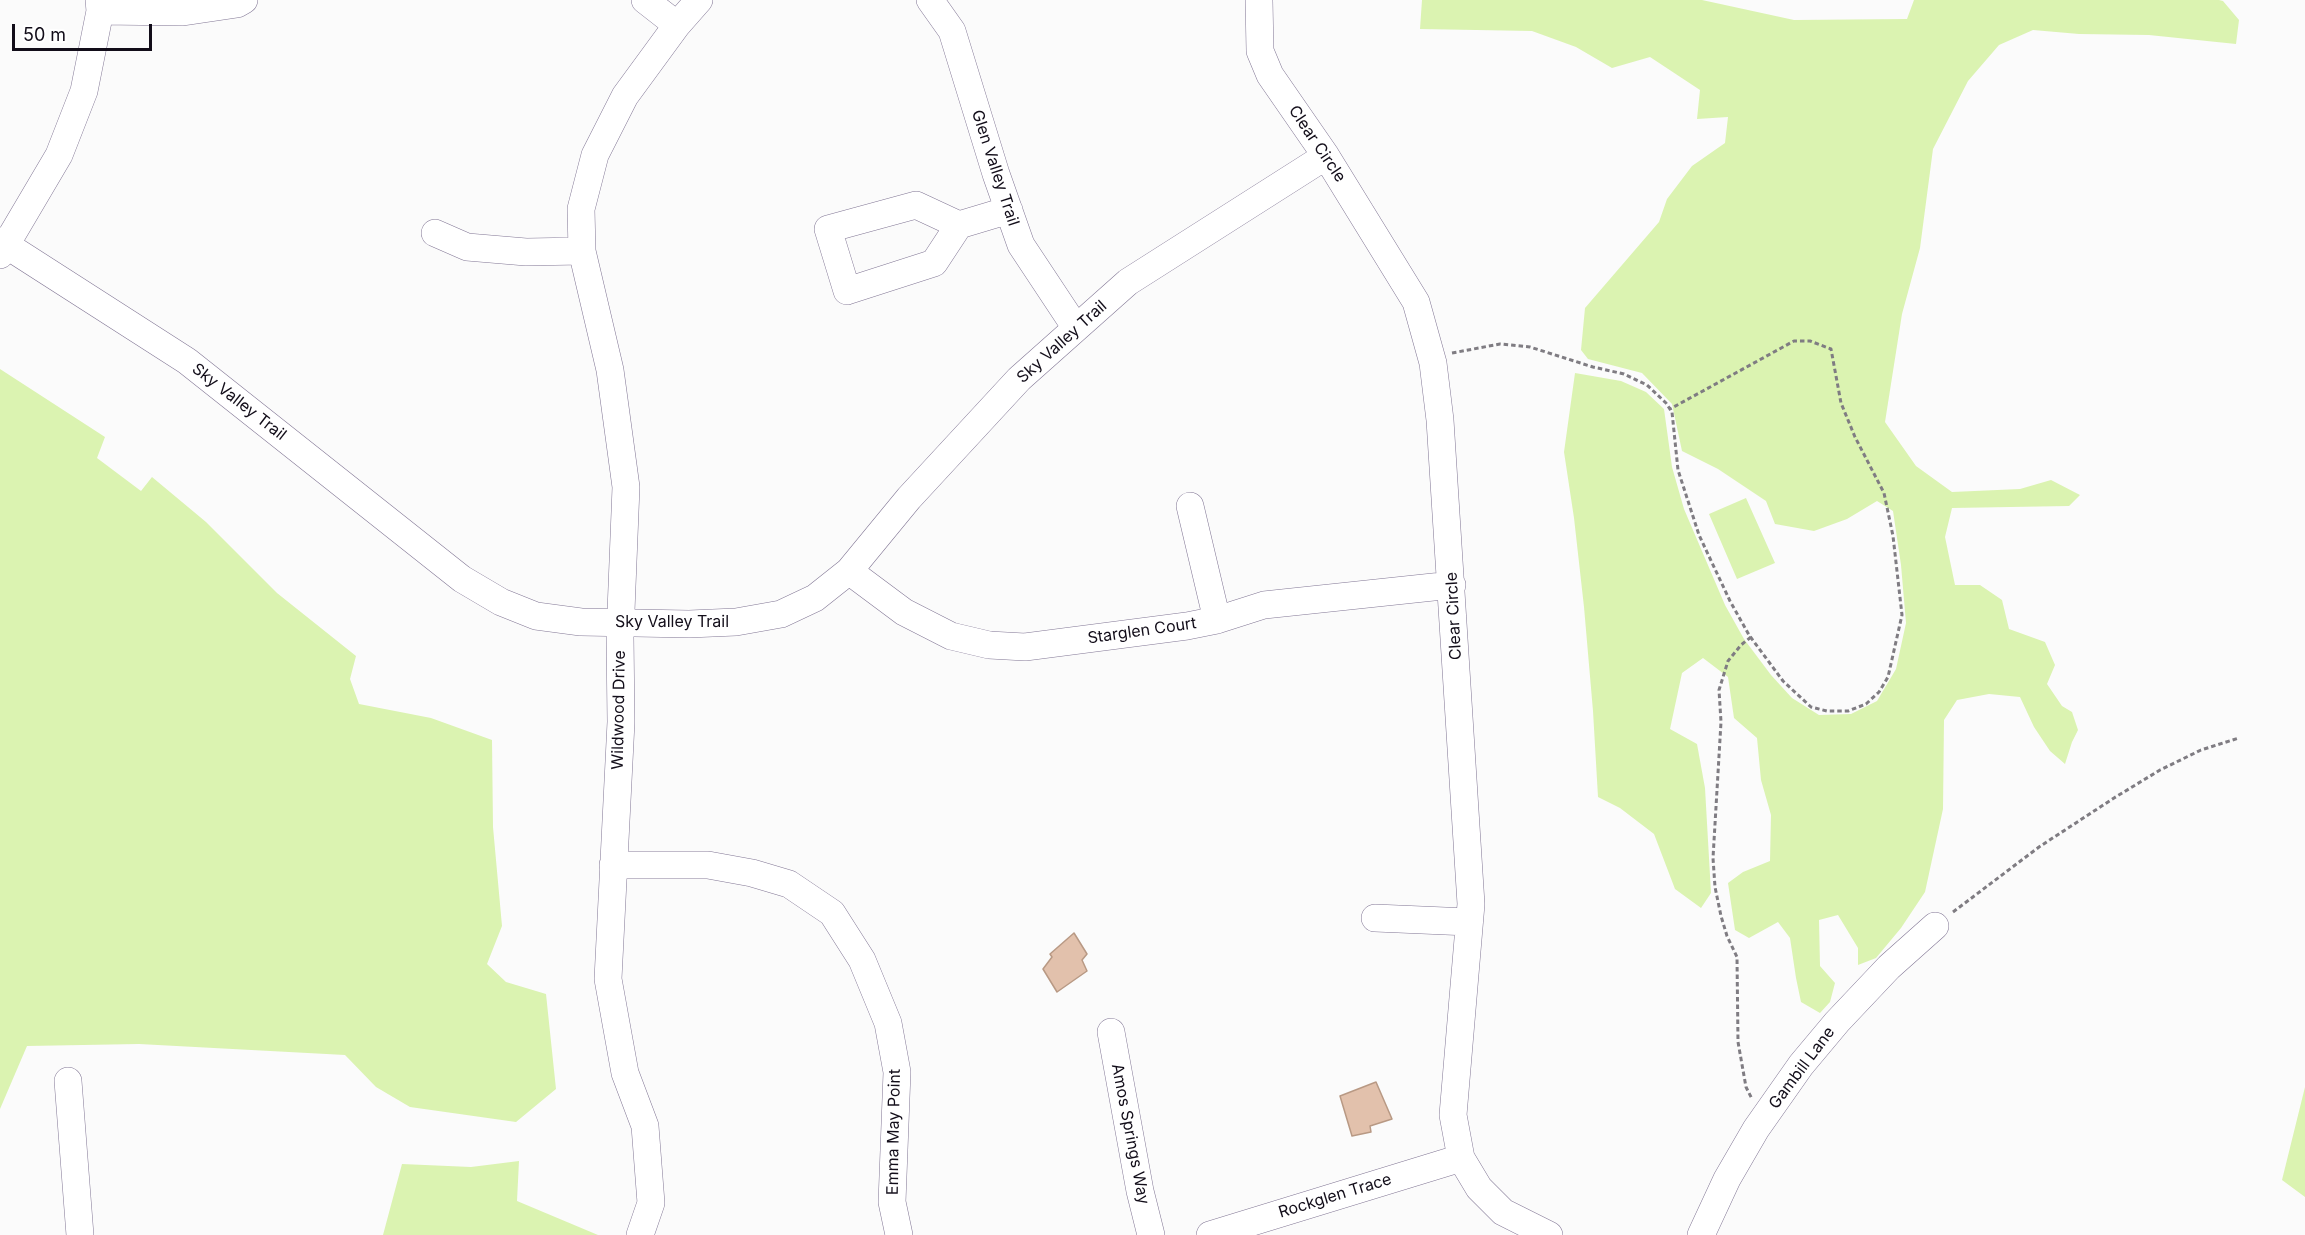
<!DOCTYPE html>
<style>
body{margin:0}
#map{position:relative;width:2305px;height:1235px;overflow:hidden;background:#fbfbfb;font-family:Inter,sans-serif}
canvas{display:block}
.scale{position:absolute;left:12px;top:24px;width:140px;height:27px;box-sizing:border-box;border:3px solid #120d19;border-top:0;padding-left:8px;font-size:18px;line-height:21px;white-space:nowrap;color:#120d19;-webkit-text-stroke:4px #fff;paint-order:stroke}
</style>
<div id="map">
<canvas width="2305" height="1235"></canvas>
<div class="scale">50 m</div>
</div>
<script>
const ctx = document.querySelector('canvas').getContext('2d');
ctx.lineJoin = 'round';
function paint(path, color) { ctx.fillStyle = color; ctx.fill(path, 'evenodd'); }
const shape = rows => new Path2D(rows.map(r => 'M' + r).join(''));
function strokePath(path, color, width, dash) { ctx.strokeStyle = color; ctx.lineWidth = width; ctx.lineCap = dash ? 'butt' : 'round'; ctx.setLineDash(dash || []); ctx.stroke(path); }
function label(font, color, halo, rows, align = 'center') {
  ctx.font = font + ' Inter,sans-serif'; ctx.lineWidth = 5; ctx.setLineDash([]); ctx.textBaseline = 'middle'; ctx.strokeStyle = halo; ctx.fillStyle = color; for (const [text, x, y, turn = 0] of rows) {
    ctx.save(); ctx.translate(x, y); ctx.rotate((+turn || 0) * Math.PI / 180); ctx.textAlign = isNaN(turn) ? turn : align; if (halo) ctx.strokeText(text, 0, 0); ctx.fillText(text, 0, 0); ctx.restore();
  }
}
paint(shape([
 [1422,0,1702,0,1794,20,1907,19,1914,0,2219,0,2223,1,2239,20,2236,44,2149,35,2079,34,2033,30,1999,45,1968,81,1933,149,1920,248,1902,314,1885,422,1916,466,1952,492,2020,489,2051,480,2080,495,2069,506,1952,508,1945,537,1955,585,1980,585,2002,600,2009,629,2045,642,2055,665,2047,684,2062,706,2072,712,2078,730,2072,742,2065,764,2050,751,2034,727,2020,697,1989,694,1957,700,1944,720,1943,809,1925,892,1901,928,1876,958,1858,965,1858,948,1838,915,1819,920,1820,966,1835,983,1830,1002,1820,1013,1801,1002,1796,978,1790,938,1778,922,1749,938,1735,930,1728,883,1743,872,1770,861,1771,815,1761,780,1757,738,1734,718,1728,677,1703,658,1682,673,1670,729,1697,744,1705,788,1711,893,1701,908,1675,889,1654,834,1620,808,1598,797,1593,711,1584,607,1574,518,1564,452,1575,373,1621,381,1646,392,1664,409,1672,467,1684,509,1725,605,1744,639,1771,675,1792,698,1819,715,1851,714,1877,701,1896,669,1906,623,1901,565,1893,511,1877,501,1847,519,1814,531,1775,524,1766,501,1718,469,1682,451,1672,404,1642,373,1588,359,1581,350,1585,308,1659,222,1667,199,1692,166,1725,143,1728,117,1697,119,1700,90,1650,57,1612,68,1576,47,1532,31,1420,29],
 [0,369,105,437,97,458,141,491,152,477,206,522,277,593,356,656,350,679,359,704,431,718,492,740,493,827,502,926,487,964,506,982,546,994,556,1089,516,1122,410,1107,376,1087,345,1055,139,1044,27,1046,0,1109],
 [1746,498,1775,563,1737,579,1709,514],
 [2305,1087,2305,1197,2282,1180],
 [519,1161,517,1201,598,1235,383,1235,402,1164,471,1167]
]), '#dbf3b1');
const building = shape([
 [1074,933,1087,954,1082,960,1087,971,1057,992,1043,969,1052,957,1050,954,1074,933],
 [1376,1082,1392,1119,1370,1126,1371,1132,1352,1136,1340,1096,1376,1082]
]);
paint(building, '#e2c1ac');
strokePath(building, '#b89984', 1.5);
const minor = shape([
 [645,0,677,25],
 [930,0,952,31,996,174,1021,245,1076,328],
 [1259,0,1260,51,1270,75,1326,156,1416,302,1433,363,1440,420,1471,904,1453,1115,1461,1158,1479,1188,1503,1212,1549,1235],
 [100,11,183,12,237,4,244,0],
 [959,225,916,205,828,229,847,291,934,263,959,225,1009,210],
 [435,233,467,247,526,252,582,251],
 [0,241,187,361,462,579,501,602,536,616,581,622,689,624,736,622,781,614,815,598,849,571,909,498,1019,379,1128,282,1326,156],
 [0,255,59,155,84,91,100,11,99,0],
 [1190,506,1217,620],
 [849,571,904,612,951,636,989,645,1025,647,1187,626,1217,620,1264,605,1452,585],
 [613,865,708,865,752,873,789,884,832,913,862,960,888,1023,897,1072,892,1202,899,1235],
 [1375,918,1469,922],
 [1111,1032,1140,1191,1151,1235],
 [68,1081,80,1235],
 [640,1235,651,1203,645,1126,625,1073,608,979,621,722,620,636,626,487,610,370,582,251,581,209,595,155,625,96,677,25,699,0],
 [1210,1235,1461,1158],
 [1701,1235,1727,1179,1756,1129,1801,1065,1837,1022,1889,967,1935,926]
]);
strokePath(minor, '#827795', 28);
strokePath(shape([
 [1452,353,1500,344,1530,347,1593,367,1624,374,1647,385,1666,403,1672,412,1678,470,1699,535,1730,601,1749,635,1783,681,1811,707,1827,711,1848,711,1866,704,1879,692,1888,677,1902,615,1893,536,1884,493,1855,437,1841,403,1831,349,1810,341,1794,341,1670,409],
 [1751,637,1741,645,1728,661,1719,690,1721,722,1713,858,1715,887,1721,916,1727,936,1737,957,1738,1042,1746,1087,1752,1099],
 [1953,912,2039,847,2114,798,2160,770,2201,750,2239,738]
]), '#7f7c82', 3, [4.5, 3]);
strokePath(minor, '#fff', 27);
label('16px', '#120d19', '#fff', [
 ["Clear Circle",1317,144,56],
 ["Glen Valley Trail",995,168,72],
 ["Sky Valley Trail",1062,342,-42],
 ["Sky Valley Trail",239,402,38],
 ["Clear Circle",1454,616,-93],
 ["Sky Valley Trail",672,622],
 ["Starglen Court",1142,631,-8],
 ["Wildwood Drive",619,710,-89],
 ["Gambill Lane",1802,1068,-53],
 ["Emma May Point",894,1132,-89],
 ["Amos Springs Way",1130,1134,79],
 ["Rockglen Trace",1335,1196,-17]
]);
</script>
